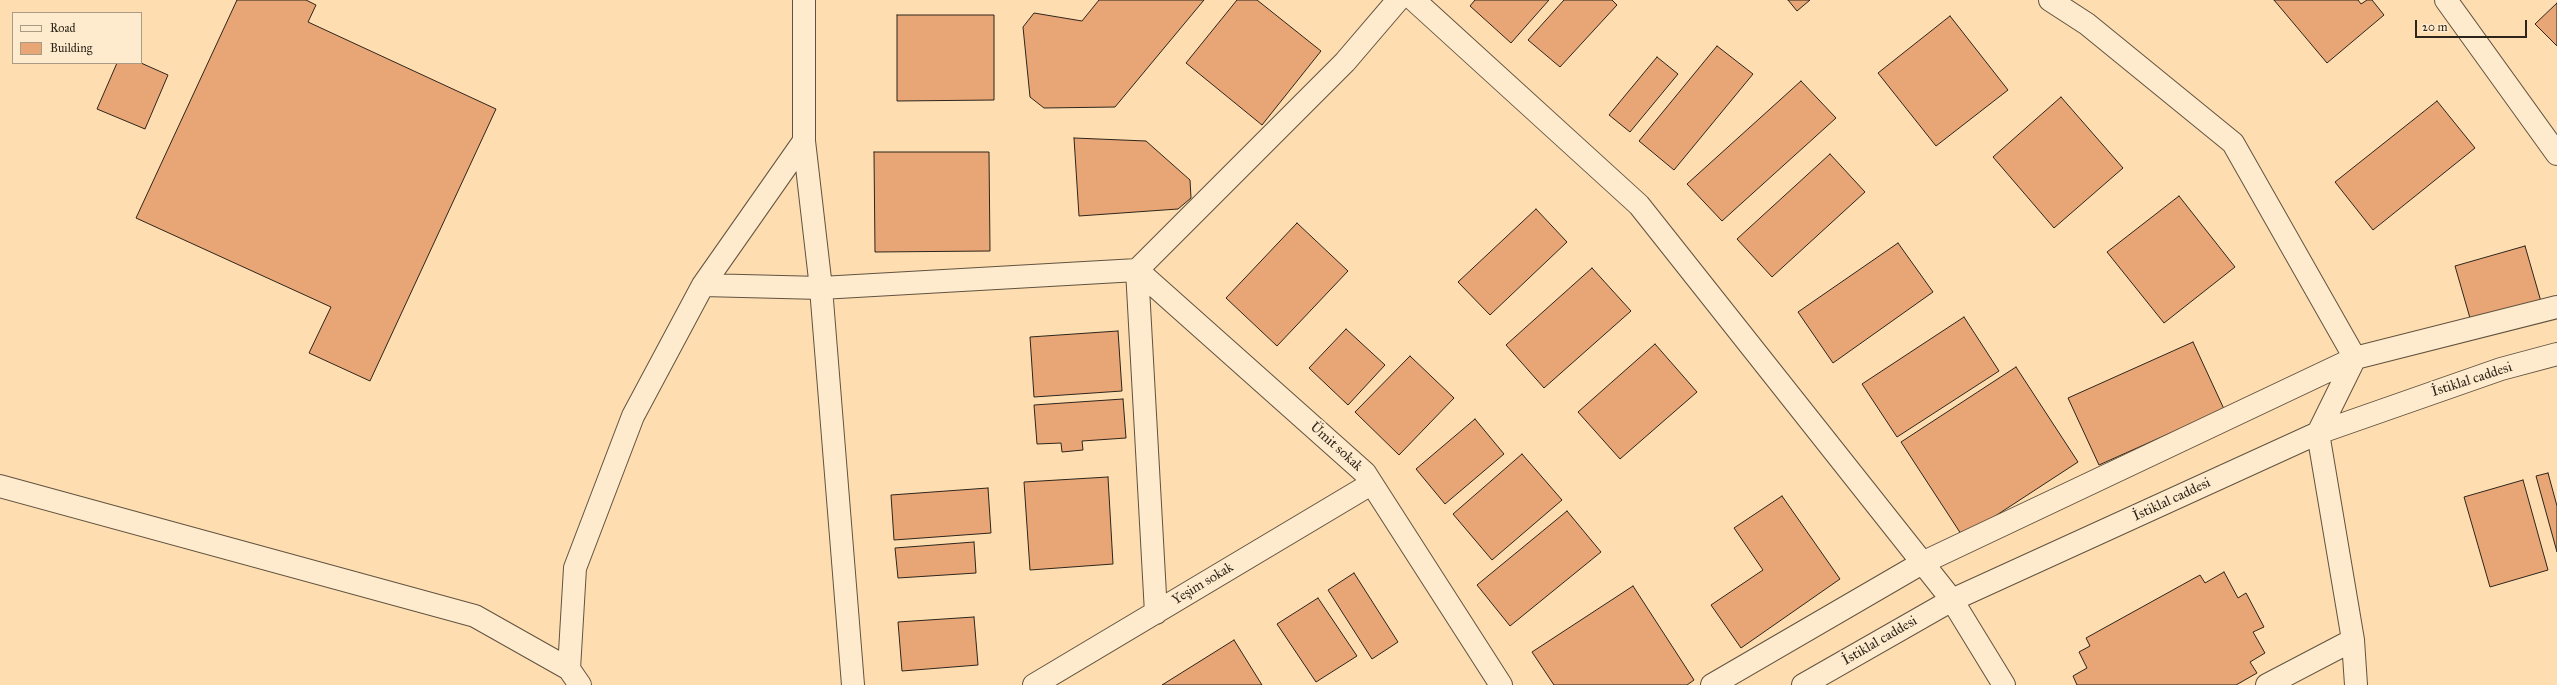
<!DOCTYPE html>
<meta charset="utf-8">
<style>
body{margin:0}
#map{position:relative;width:2557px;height:685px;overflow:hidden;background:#fedeb1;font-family:"IM FELL Great Primer",serif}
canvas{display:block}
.legend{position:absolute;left:12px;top:12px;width:130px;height:52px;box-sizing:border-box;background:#feeacc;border:1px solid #aa9b85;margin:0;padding:5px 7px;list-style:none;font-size:12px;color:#2d251b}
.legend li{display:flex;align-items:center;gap:8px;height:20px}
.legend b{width:20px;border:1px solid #aa9b85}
.scale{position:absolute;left:2415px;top:20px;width:112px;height:18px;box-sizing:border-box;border:2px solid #2d251b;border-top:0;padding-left:5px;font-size:12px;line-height:14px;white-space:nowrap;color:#2d251b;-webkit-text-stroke:3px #feeacc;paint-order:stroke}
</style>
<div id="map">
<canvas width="2557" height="685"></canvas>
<ul class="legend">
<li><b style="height:5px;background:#feeacc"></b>Road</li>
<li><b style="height:11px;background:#e8a677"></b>Building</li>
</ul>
<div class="scale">20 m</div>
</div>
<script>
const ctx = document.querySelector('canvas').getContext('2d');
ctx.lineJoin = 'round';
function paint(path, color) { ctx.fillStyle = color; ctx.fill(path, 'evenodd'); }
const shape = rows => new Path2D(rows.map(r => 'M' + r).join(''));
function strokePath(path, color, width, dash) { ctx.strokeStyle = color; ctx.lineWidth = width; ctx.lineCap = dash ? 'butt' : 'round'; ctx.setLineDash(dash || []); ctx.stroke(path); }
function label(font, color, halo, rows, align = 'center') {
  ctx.font = font + ' "IM FELL Great Primer",serif'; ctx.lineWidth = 4; ctx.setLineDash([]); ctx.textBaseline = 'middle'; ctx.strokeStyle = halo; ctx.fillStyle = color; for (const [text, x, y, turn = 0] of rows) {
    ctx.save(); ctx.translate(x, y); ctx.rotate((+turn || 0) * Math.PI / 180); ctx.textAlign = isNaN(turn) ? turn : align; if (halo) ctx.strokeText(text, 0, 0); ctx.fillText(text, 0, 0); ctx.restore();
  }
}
const building = shape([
 [237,0,306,0,316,5,308,22,496,109,370,381,309,353,331,307,136,218,237,0],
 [1099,0,1204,0,1115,107,1044,108,1030,97,1023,27,1034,13,1082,21,1099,0],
 [1237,0,1257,0,1321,51,1262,125,1186,63,1237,0],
 [1475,0,1549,0,1511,43,1470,6,1475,0],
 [1564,0,1612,0,1617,5,1560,67,1528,40,1564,0],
 [1788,0,1810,0,1797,11,1788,0],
 [2274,0,2358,0,2361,4,2367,0,2372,0,2384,15,2327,63,2274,0],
 [2557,3,2557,46,2535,24,2557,3],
 [897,15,994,15,994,100,897,101,897,15],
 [1950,16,2008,90,1936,146,1878,73,1950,16],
 [1717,46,1753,74,1674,170,1639,141,1717,46],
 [1657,57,1678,74,1630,132,1609,115,1657,57],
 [117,63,141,63,168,75,145,129,97,109,117,63],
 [1801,81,1836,118,1722,221,1687,184,1801,81],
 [2061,97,2123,168,2054,228,1993,157,2061,97],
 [2437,101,2475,148,2373,230,2335,182,2437,101],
 [1074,138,1146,141,1190,180,1191,198,1178,209,1079,216,1074,138],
 [874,152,989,152,990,251,875,252,874,152],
 [1830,154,1865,192,1772,277,1737,239,1830,154],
 [2179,196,2235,267,2164,323,2107,252,2179,196],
 [1536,209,1567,242,1490,315,1458,282,1536,209],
 [1297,223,1348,271,1277,346,1226,298,1297,223],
 [1898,243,1933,292,1833,363,1798,312,1898,243],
 [2525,246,2542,305,2472,325,2455,266,2525,246],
 [1592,268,1631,311,1544,388,1506,345,1592,268],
 [1964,317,1999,371,1897,437,1862,384,1964,317],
 [1346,329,1385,365,1348,405,1309,368,1346,329],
 [1118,331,1122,391,1034,397,1030,337,1118,331],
 [2193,342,2224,409,2099,465,2068,398,2193,342],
 [1655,344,1697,392,1620,459,1578,412,1655,344],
 [1410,356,1454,398,1399,455,1355,412,1410,356],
 [2016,367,2078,462,1963,537,1901,442,2016,367],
 [1123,399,1126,438,1082,441,1083,450,1062,452,1061,443,1037,444,1034,405,1123,399],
 [1475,419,1504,454,1445,504,1416,469,1475,419],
 [1522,454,1562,500,1492,560,1453,514,1522,454],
 [2548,473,2557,506,2557,552,2536,476,2548,473],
 [1108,477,1113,564,1030,570,1024,482,1108,477],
 [2523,480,2548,570,2490,587,2464,497,2523,480],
 [988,488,991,533,894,540,891,495,988,488],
 [1782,496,1840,579,1741,648,1711,605,1763,570,1734,528,1782,496],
 [1567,511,1601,552,1510,626,1477,585,1567,511],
 [974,542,976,573,898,578,895,548,974,542],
 [2224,572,2238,598,2246,593,2264,627,2253,632,2265,653,2250,662,2257,673,2236,685,2077,685,2073,676,2087,668,2079,652,2090,646,2086,638,2200,575,2205,583,2224,572],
 [1354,573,1398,642,1372,659,1328,590,1354,573],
 [1633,586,1694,680,1687,685,1554,685,1532,652,1633,586],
 [1318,598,1357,656,1316,682,1277,624,1318,598],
 [974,617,978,665,902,671,898,622,974,617],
 [1234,640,1262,685,1162,685,1234,640]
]);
paint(building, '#e8a677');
strokePath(building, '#2d251b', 1);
const minor = shape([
 [804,0,804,141,821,288,853,685],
 [1414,0,1639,205,1952,600,2004,685],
 [2050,0,2087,24,2233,143,2355,358,2318,433,2353,640,2356,685],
 [2446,0,2557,154],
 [703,285,821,288,1137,270,1365,473,1501,685],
 [0,486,475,616,569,669,580,685],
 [1156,613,1137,270,1345,62,1398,0],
 [569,669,575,568,633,416,703,285,804,141],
 [1034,685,1371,484],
 [1712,685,1922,563,2355,358,2557,307],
 [1803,685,1952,600,2318,433,2501,369,2557,354],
 [2267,685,2353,640]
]);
strokePath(minor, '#615340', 24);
strokePath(minor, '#feeacc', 22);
label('14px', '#2d251b', '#feeacc', [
 ["İstiklal caddesi",2472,380,-18],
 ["Ümit sokak",1336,447,42],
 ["İstiklal caddesi",2172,500,-25],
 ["Yeşim sokak",1203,584,-31],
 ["İstiklal caddesi",1880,641,-30]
]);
</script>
